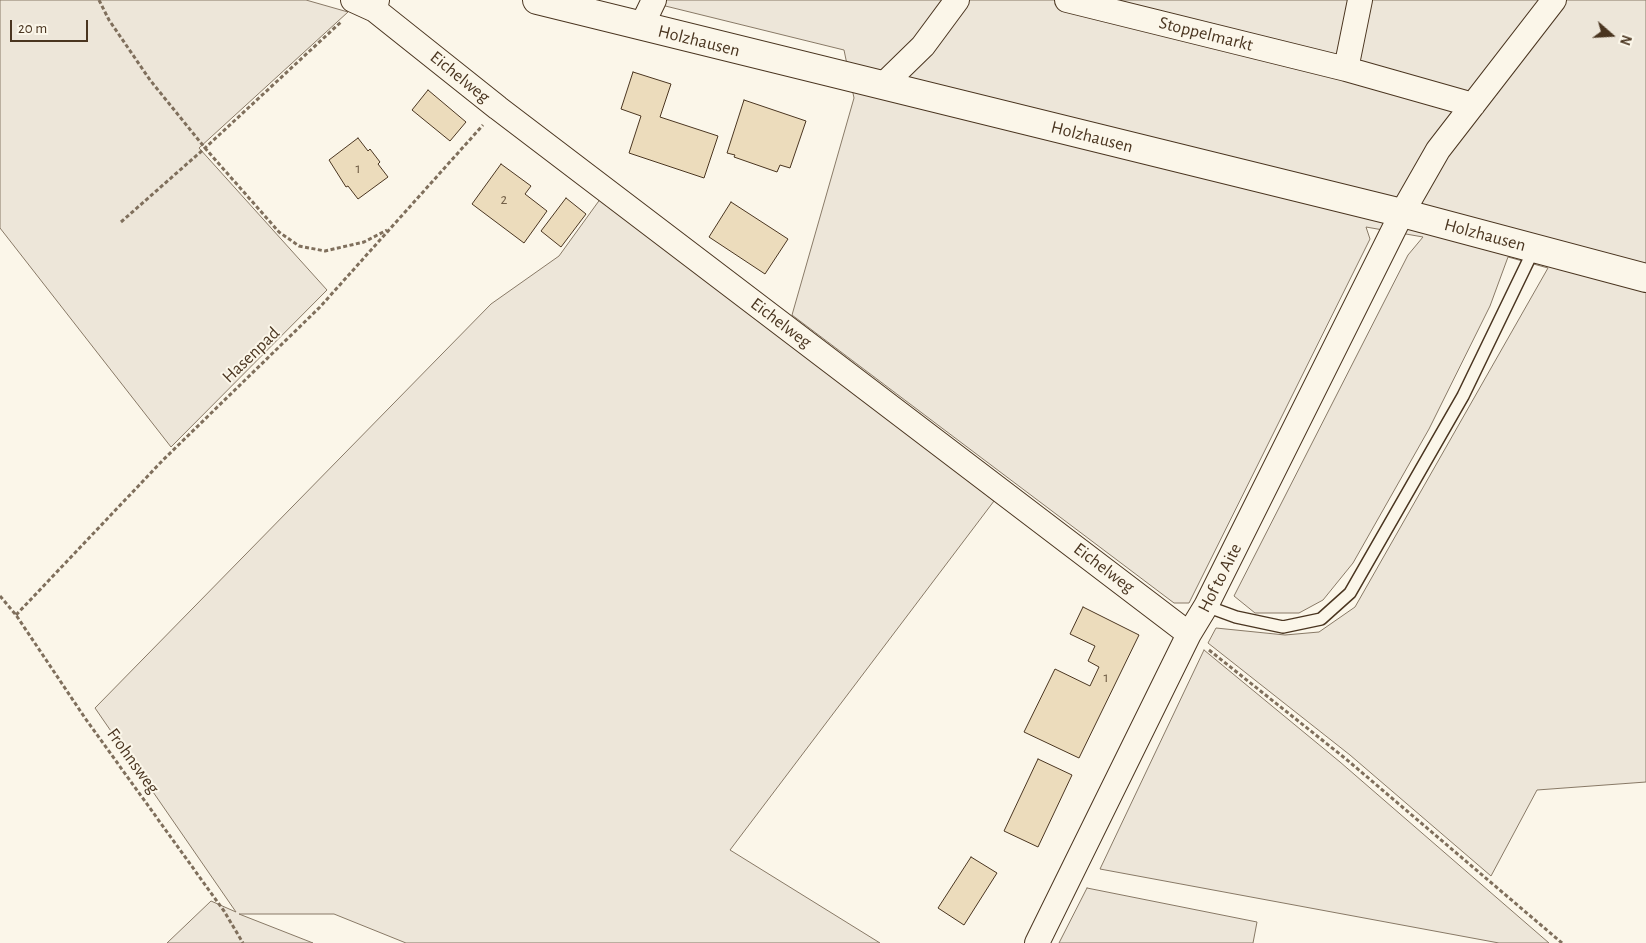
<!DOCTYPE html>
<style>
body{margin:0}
#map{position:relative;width:1646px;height:943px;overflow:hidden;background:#fbf6e9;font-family:"Alegreya Sans",sans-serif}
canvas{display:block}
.north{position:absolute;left:1586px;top:10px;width:50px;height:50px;-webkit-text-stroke:4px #fbf6e9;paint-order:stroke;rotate:109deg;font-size:14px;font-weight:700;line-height:20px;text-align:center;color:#4a3520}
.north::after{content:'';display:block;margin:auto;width:18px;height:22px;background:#4a3520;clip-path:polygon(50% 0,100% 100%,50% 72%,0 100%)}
.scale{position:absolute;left:10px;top:20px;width:78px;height:22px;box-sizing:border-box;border:2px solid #4a3520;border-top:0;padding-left:6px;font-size:15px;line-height:18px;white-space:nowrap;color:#4a3520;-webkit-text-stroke:4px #fbf6e9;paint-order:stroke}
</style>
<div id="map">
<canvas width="1646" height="943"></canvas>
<div class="north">N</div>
<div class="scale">20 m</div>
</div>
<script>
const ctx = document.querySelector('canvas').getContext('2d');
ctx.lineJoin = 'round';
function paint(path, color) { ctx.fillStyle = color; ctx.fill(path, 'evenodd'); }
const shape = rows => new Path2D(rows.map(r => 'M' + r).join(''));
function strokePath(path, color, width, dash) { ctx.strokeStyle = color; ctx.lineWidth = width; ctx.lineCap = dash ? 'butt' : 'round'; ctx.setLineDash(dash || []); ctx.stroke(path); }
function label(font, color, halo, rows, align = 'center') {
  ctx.font = font + ' "Alegreya Sans",sans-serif'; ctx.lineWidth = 4; ctx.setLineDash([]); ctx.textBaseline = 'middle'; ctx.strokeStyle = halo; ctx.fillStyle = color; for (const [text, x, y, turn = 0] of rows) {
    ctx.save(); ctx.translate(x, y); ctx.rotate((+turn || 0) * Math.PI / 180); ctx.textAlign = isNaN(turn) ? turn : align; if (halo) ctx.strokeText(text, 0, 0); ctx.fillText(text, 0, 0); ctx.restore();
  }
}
const green = shape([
 [0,0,306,0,348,12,199,148,327,290,171,447,0,228,0,0],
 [641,0,1646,0,1646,782,1537,790,1491,876,1350,755,1208,643,1216,628,1285,635,1319,632,1355,607,1548,268,1508,257,1490,306,1429,429,1353,563,1323,600,1299,613,1255,613,1234,596,1408,255,1423,237,1366,227,1370,239,1189,603,1174,603,792,315,854,98,844,50,641,0],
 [601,198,786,338,994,501,730,850,880,943,406,943,334,914,239,914,313,943,167,943,211,901,236,912,95,708,491,304,559,256,601,198],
 [1204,650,1340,762,1549,943,1499,943,1100,869,1204,650],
 [1087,888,1257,922,1253,943,1059,943,1087,888]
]);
paint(green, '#ede6d9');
strokePath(green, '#887966', 1);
const building = shape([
 [633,72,671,84,660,117,718,136,704,178,629,153,641,116,621,109,633,72],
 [428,90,466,122,450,141,412,110,428,90],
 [744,100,806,121,790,168,780,165,777,172,734,157,735,155,727,153,744,100],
 [358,138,368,151,370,149,380,162,378,164,388,177,358,199,348,186,346,187,329,160,358,138],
 [501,164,531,186,525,194,547,211,524,243,472,204,501,164],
 [566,198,586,214,561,247,541,231,566,198],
 [731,202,788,239,765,274,709,237,731,202],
 [1083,607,1139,635,1079,758,1024,732,1055,669,1090,686,1099,667,1088,661,1095,646,1070,634,1083,607],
 [1038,759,1072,775,1038,847,1004,831,1038,759],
 [971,857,997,873,964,925,938,908,971,857]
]);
paint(building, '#ecdcbc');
strokePath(building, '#4a3520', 1);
const lane = shape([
 [1206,606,1236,617,1283,627,1321,619,1350,593,1463,396,1534,249]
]);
const street = shape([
 [353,0,375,10],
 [377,0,375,10,498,108,1189,634],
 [1067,0,1346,69,1473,105],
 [641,27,654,0],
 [1346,69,1360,0],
 [882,86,923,46,957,0],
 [1037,943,1189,634,1206,606,1402,213,1438,150,1554,0]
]);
const secondary = shape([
 [537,0,1402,213,1646,278]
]);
strokePath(lane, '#4a3520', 14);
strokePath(street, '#4a3520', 26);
strokePath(secondary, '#4a3520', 30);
strokePath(shape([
 [99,0,109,20,150,80,205,148,279,232,299,246,325,251,364,242,387,230],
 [121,222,205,148,342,21],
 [0,596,16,615,85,718,224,911,243,943],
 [16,615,163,460,320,307,483,125],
 [1209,650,1346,759,1562,943]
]), '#7f6f5c', 3, [4, 2.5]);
strokePath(lane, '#fbf6e9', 11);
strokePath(street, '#fbf6e9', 24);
strokePath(secondary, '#fbf6e9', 28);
label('15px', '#725f47', null, [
 ["1",358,168],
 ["2",504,199],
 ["1",1106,677]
]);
label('18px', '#4a3520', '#fbf6e9', [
 ["Stoppelmarkt",1206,34,14],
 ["Holzhausen",699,41,14],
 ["Eichelweg",460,77,39],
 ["Holzhausen",1092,137,14],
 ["Holzhausen",1485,235,15],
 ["Eichelweg",781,323,37],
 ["Hasenpad",251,355,-44],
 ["Eichelweg",1104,568,37],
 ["Hof to Aite",1220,578,-63],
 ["Frohnsweg",133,761,54]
]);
</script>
